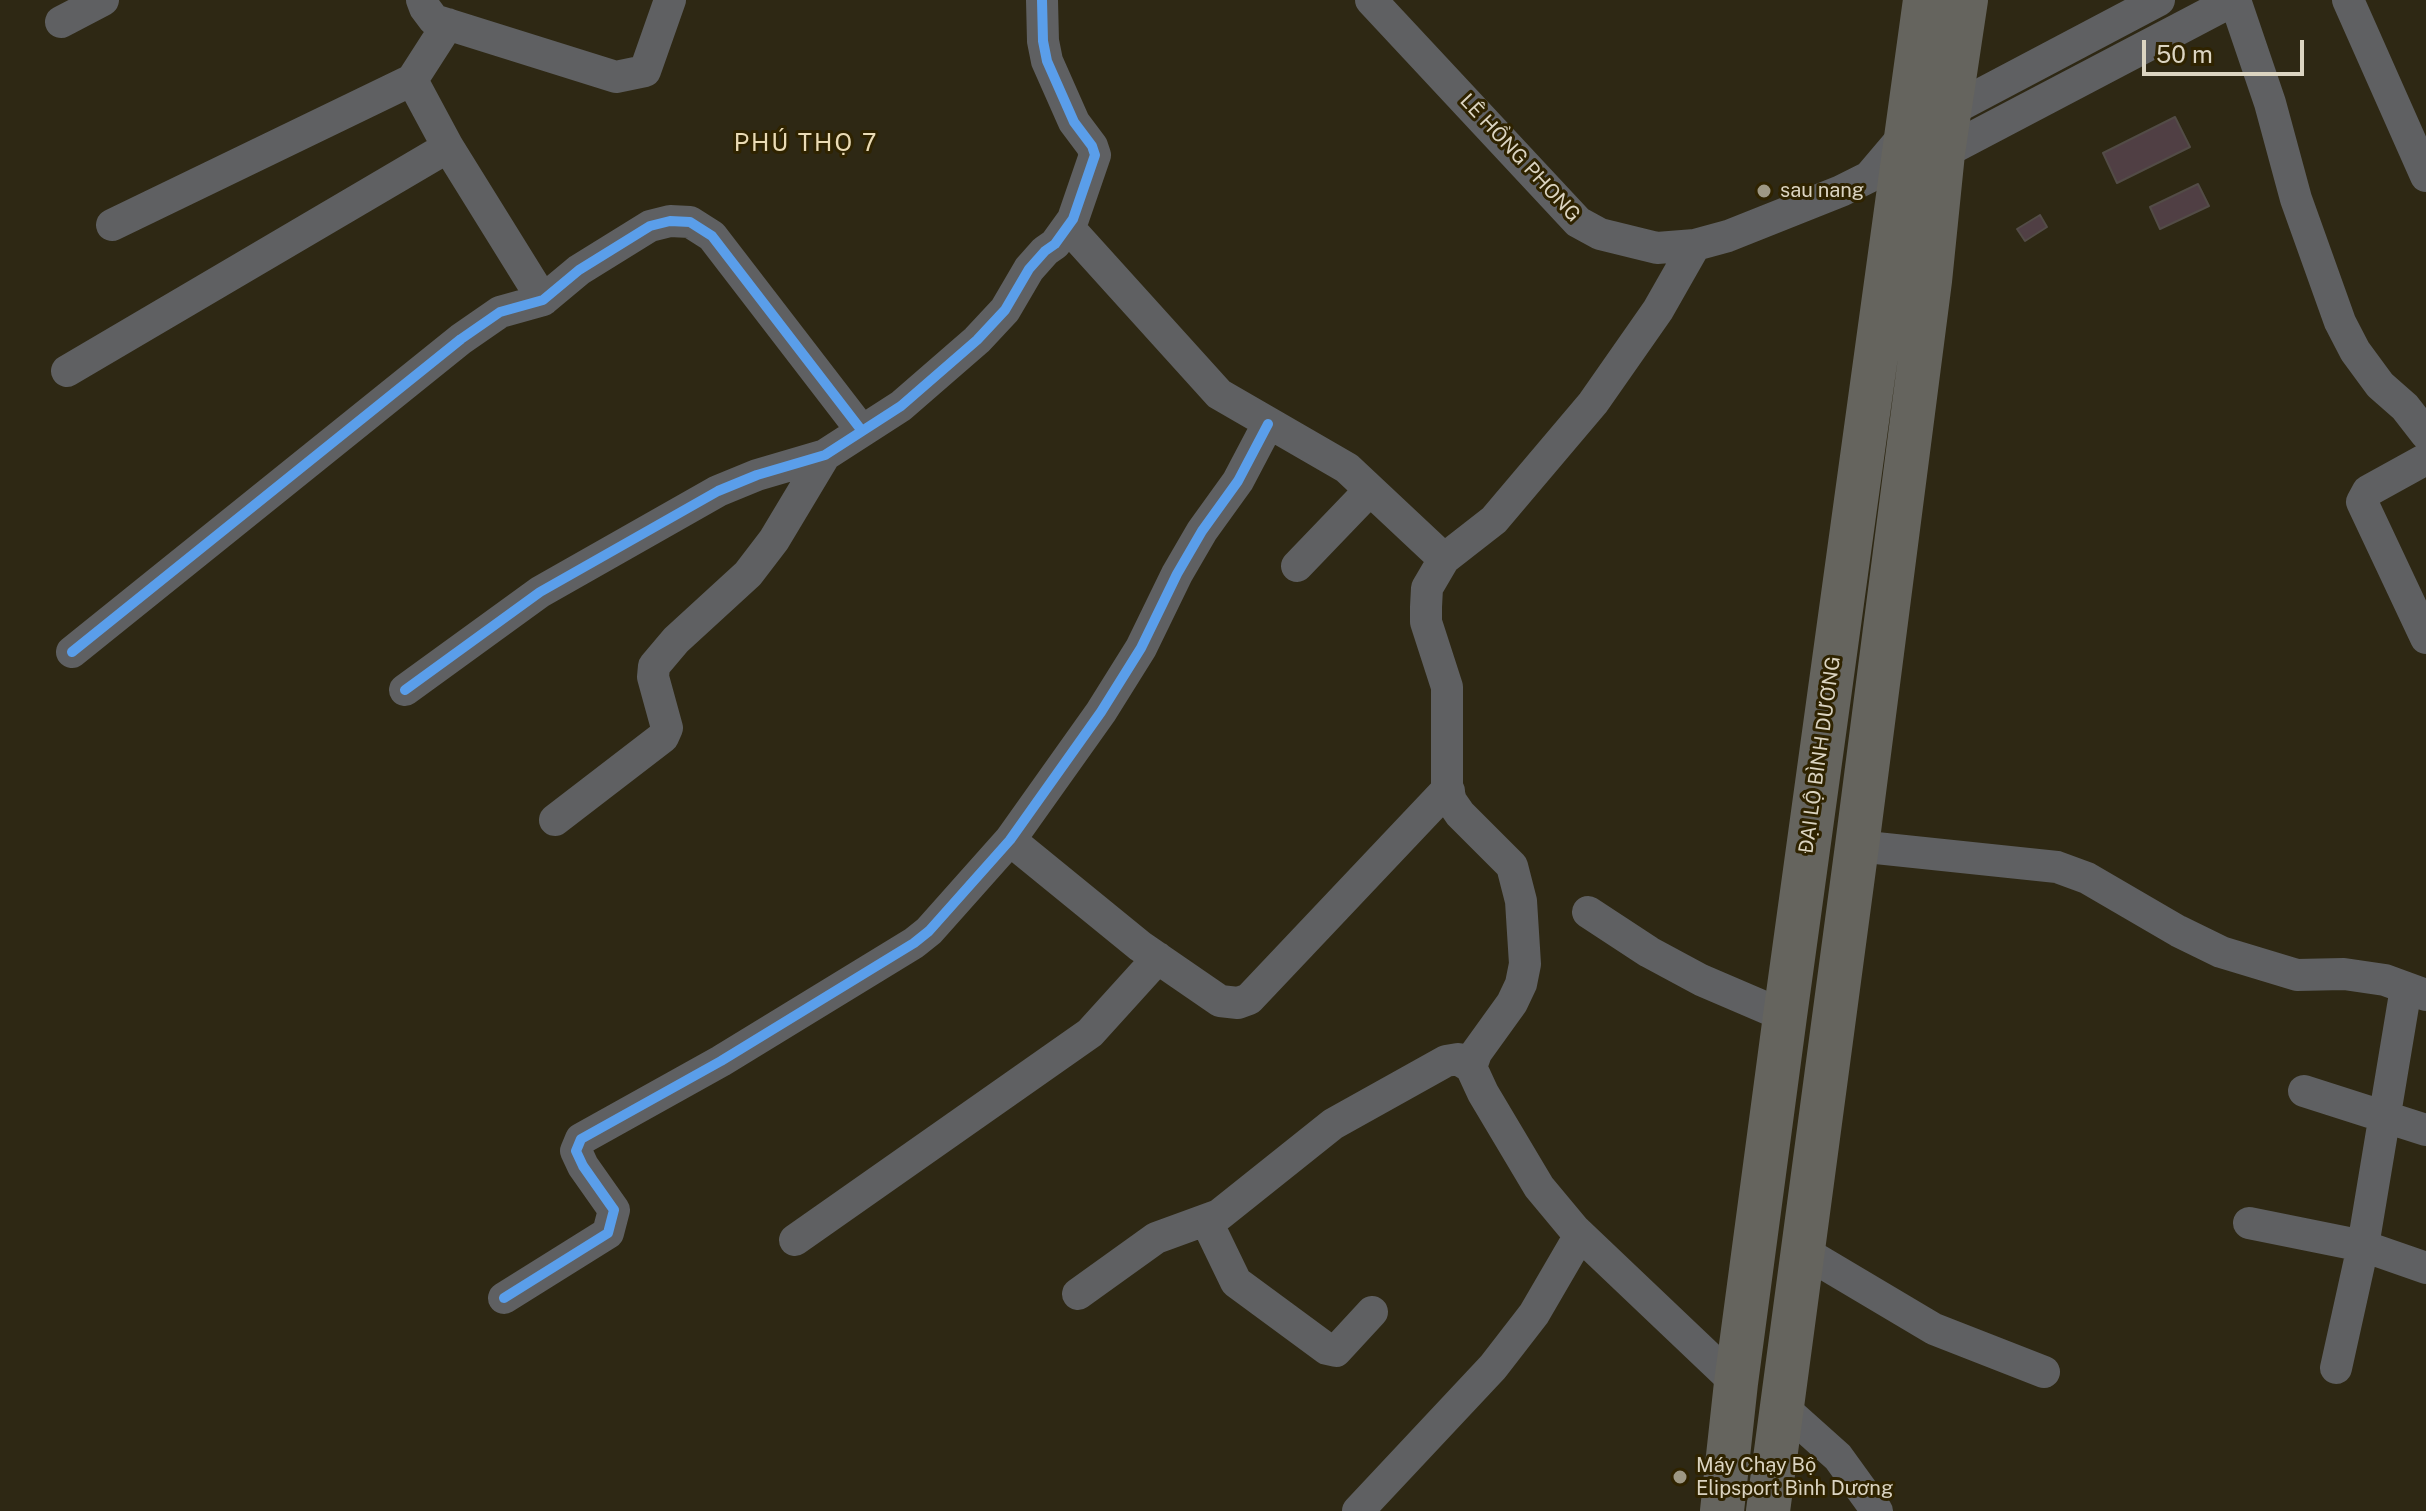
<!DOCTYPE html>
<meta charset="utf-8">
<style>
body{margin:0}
#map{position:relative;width:2426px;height:1511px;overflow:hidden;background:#2e2814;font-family:"Public Sans",sans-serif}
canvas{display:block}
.scale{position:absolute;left:2142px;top:40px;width:162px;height:36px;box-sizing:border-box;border:4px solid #dbd4c1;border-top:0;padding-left:10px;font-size:24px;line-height:28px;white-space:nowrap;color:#dbd4c1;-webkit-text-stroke:6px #2f2300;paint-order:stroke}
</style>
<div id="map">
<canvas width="2426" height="1511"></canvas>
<div class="scale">50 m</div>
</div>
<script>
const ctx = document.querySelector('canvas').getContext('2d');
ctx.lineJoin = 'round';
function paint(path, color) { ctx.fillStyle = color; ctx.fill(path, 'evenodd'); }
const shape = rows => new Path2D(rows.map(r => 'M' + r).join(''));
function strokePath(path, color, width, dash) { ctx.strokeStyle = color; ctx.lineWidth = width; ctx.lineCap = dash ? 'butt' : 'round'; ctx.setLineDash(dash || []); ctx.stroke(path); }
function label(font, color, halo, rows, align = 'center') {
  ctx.font = font + ' "Public Sans",sans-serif'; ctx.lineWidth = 6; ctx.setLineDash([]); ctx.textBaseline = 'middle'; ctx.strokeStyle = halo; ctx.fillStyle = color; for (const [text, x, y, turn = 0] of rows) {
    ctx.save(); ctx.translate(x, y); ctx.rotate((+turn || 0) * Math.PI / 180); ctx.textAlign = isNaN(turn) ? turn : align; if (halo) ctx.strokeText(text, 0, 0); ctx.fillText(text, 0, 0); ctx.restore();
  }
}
const building = shape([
 [2175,117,2190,147,2117,183,2103,153,2175,117],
 [2198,184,2209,206,2160,229,2150,207,2198,184],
 [2040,215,2047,227,2025,241,2017,229,2040,215]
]);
paint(building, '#503f44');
strokePath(building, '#534c47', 2);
strokePath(shape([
 [422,0,425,8,434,20,616,77,645,71,670,0],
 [1371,0,1578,222,1600,234,1657,248,1695,245,1728,236,1841,191,1869,177,1908,131],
 [2235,0,2270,103,2296,199,2340,322,2355,351,2380,385,2405,407,2426,434],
 [2348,0,2426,176],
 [61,22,103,0],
 [412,80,448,147,543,300],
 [1949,111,2159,0],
 [1943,153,2234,0],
 [112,225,412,80,448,24],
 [1068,227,1219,394,1347,468,1444,559,1494,520,1593,403,1658,310,1695,245],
 [67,371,448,147],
 [2426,459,2368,491,2362,502,2426,638],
 [1444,559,1427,588,1426,607,1426,622,1447,687,1447,786,1451,801,1460,814,1512,866,1521,901,1525,964,1521,984,1512,1003,1476,1053,1471,1067,1483,1093,1539,1187,1574,1229,1736,1383],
 [1297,566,1370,490],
 [72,652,461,339,500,312,543,300,579,270,650,226,670,221,690,222,712,236,862,431],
 [405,690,540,592,718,491,757,475,825,455,901,406,977,340,1005,310,1029,269,1045,251,1055,244,1073,219,1095,155,1092,146,1074,122,1047,61,1043,41,1042,0],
 [555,820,663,737,667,728,653,677,654,666,676,640,748,574,774,540,825,455],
 [1010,840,1140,946,1220,1001,1238,1003,1249,999,1443,794,1449,791],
 [1857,846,2057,867,2087,878,2178,931,2221,952,2297,975,2344,974,2385,980,2426,995],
 [1588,912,1649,952,1701,980,1785,1016],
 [2304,1091,2426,1130],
 [1206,1220,1236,1282,1327,1349,1336,1351,1372,1312],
 [2249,1223,2363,1246,2426,1268],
 [795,1240,1090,1033,1158,958],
 [1801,1250,1934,1329,2044,1372],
 [1078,1294,1156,1238,1219,1215,1333,1124,1446,1061,1458,1059,1471,1067],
 [504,1298,608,1233,614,1210,583,1166,576,1151,581,1139,721,1061,914,943,929,931,1010,840,1101,712,1141,648,1177,574,1202,531,1238,481,1268,424],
 [2336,1368,2363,1246,2406,988],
 [1781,1406,1838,1457,1877,1511],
 [1358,1511,1493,1367,1534,1314,1580,1235]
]), '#5f6062', 32);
strokePath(shape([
 [1722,1511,1736,1383,1785,1016,1925,0],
 [1768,1511,1857,846,1930,281,1943,153,1966,0]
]), '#65645e', 44);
strokePath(shape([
 [72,652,461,339,500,312,543,300,579,270,650,226,670,221,690,222,712,236,862,431],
 [405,690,540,592,718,491,757,475,825,455,901,406,977,340,1005,310,1029,269,1045,251,1055,244,1073,219,1095,155,1092,146,1074,122,1047,61,1043,41,1042,0],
 [504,1298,608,1233,614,1210,583,1166,576,1151,581,1139,721,1061,914,943,929,931,1010,840,1101,712,1141,648,1177,574,1202,531,1238,481,1268,424]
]), '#5a9eea', 10);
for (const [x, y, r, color] of [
 [1764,191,8,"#9e9884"],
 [1680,1477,8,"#9e9884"]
]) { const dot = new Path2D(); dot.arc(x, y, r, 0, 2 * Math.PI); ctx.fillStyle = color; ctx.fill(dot); strokePath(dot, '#2f2300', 3); }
label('20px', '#dbd4c1', '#2f2300', [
 ["LÊ HỒNG PHONG",1520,158,47],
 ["ĐẠI LỘ BÌNH DƯƠNG",1820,755,-82]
]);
label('20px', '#dbd4c1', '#2f2300', [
 ["sau nang",1780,191],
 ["Máy Chạy Bộ",1696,1466],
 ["Elipsport Bình Dương",1696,1489]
], 'left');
ctx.letterSpacing = '2px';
label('24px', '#eadbb5', '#2f2300', [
 ["PHÚ THỌ 7",806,144]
]);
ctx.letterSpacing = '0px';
</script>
